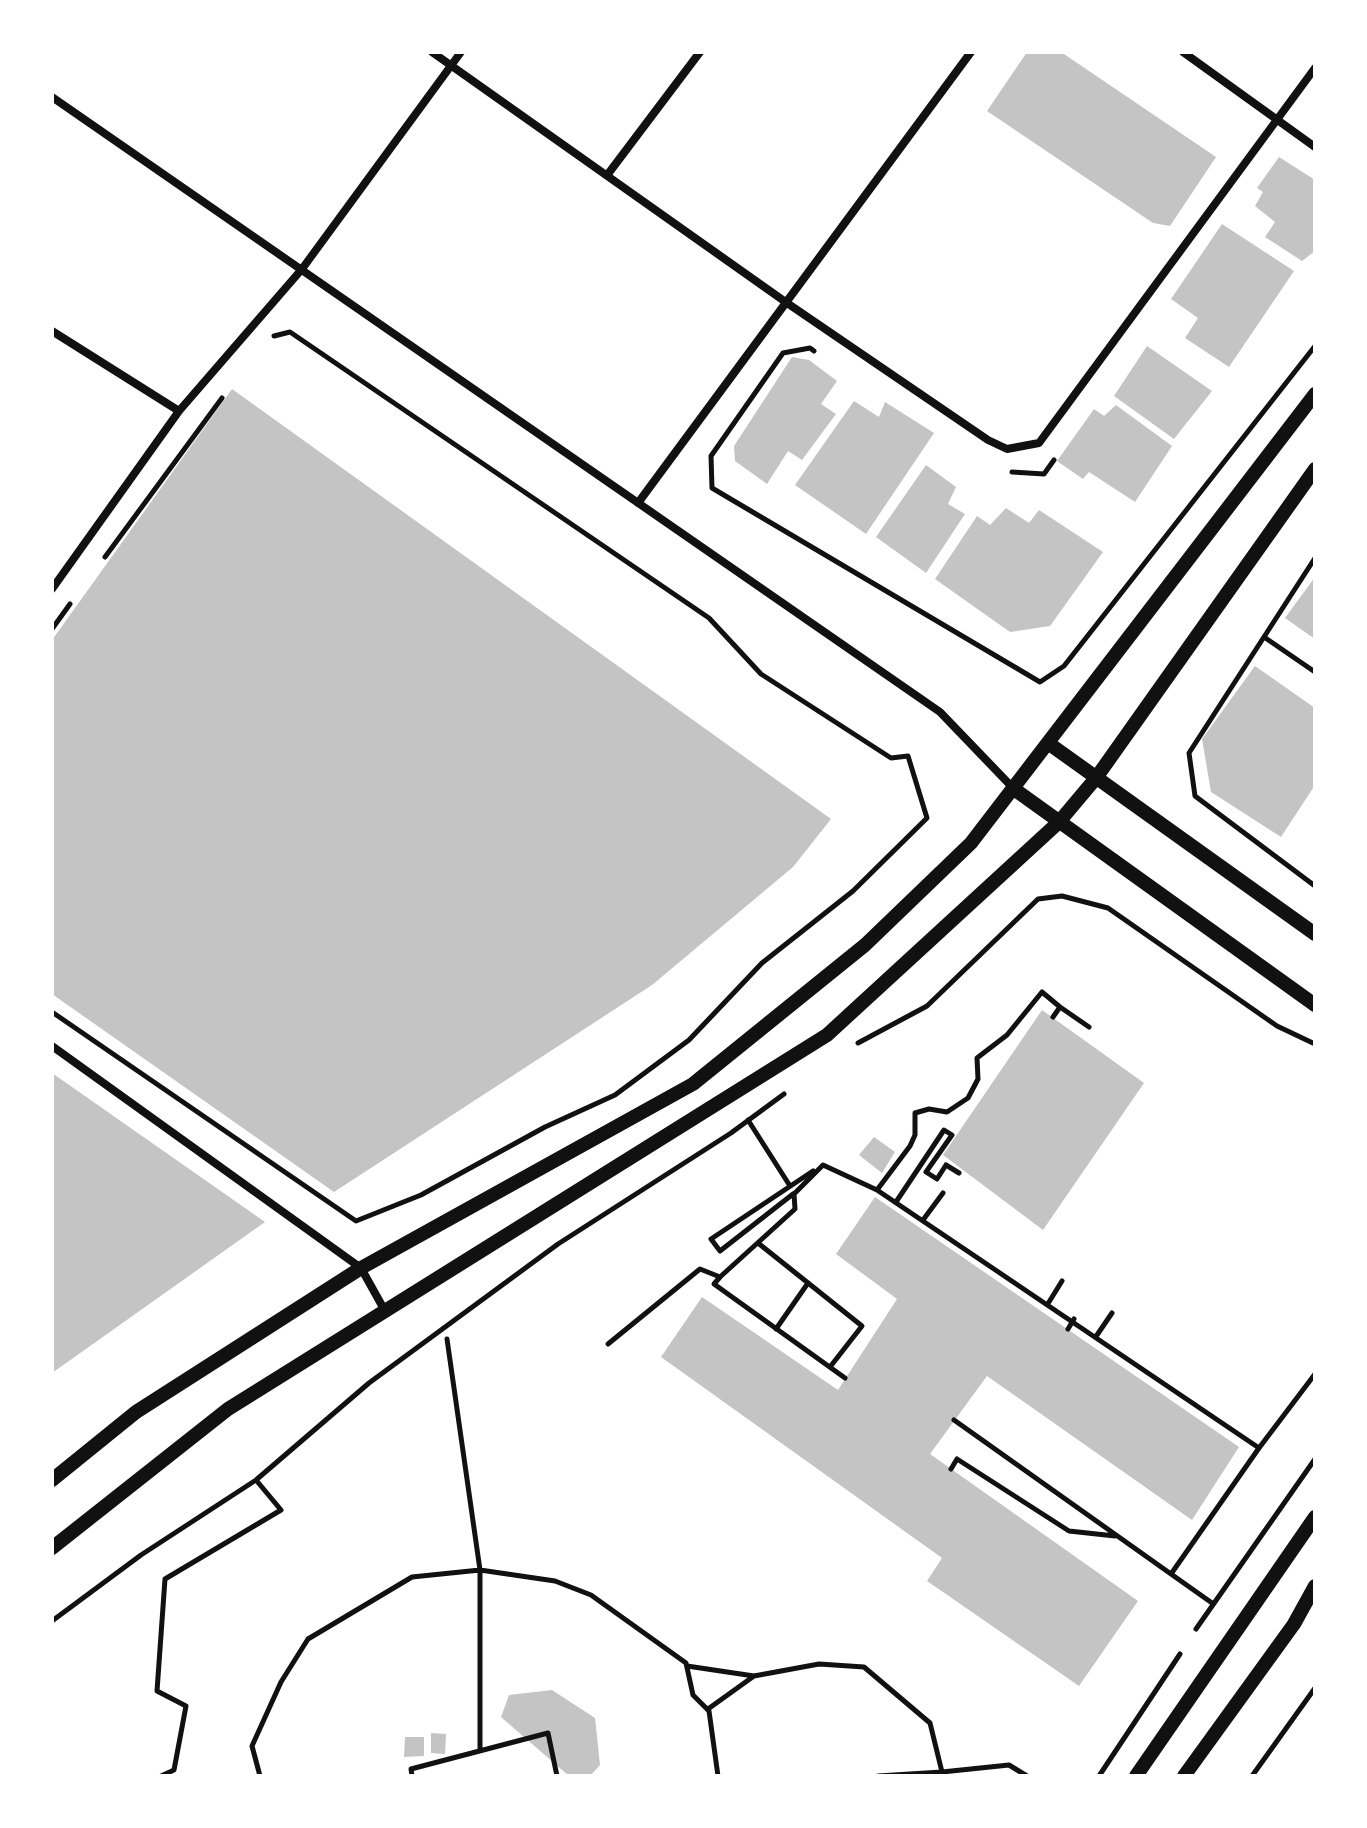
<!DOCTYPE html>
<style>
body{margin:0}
#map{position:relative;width:1367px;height:1828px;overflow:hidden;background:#fff;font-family:Roboto,sans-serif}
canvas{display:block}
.frame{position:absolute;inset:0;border:54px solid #fff;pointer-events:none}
</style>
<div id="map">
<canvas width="1367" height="1828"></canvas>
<div class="frame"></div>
</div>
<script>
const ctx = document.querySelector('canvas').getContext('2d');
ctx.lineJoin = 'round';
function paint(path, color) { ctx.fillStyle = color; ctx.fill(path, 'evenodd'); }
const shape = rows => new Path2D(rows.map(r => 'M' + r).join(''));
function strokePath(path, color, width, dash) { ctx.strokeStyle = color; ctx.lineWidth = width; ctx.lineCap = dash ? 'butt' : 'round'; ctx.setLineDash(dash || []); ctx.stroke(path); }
paint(shape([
 [1027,52,1061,52,1216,157,1170,226,1153,223,987,111],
 [1279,157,1315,180,1315,251,1302,261,1265,237,1275,222,1255,206,1263,192,1257,188],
 [1222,224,1294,271,1229,367,1185,338,1198,318,1171,299],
 [1147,346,1212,391,1174,439,1114,396],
 [792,357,809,360,837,381,821,404,836,414,802,460,788,451,767,484,735,461,734,446],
 [232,389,831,819,793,867,652,985,334,1192,52,994,52,640],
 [854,401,879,417,885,402,934,433,866,534,795,485],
 [1116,405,1172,446,1135,502,1089,472,1083,479,1057,461,1094,409,1104,416],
 [926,465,956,487,948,504,965,514,926,573,876,537],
 [1006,508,1029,523,1039,510,1103,552,1050,626,1010,632,935,579,977,516,990,525],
 [1315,577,1315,639,1285,618],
 [1255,666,1315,708,1315,785,1281,837,1211,792,1202,739],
 [1042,1010,1144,1083,1043,1230,943,1155],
 [52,1073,265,1222,52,1373],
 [874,1137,895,1152,882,1173,859,1155],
 [875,1197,1239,1447,1192,1520,987,1376,930,1454,1138,1601,1079,1686,927,1581,942,1558,661,1357,702,1297,838,1390,897,1299,836,1254],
 [552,1690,595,1718,600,1765,590,1776,569,1776,501,1717,509,1695],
 [431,1733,446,1734,445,1754,431,1753],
 [405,1737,424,1737,424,1756,404,1757]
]), '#c4c4c4');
strokePath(shape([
 [814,351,810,348,783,353,711,456,712,488,1040,682,1064,666,1315,346],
 [1012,472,1044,474,1054,460],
 [105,557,222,398],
 [1315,558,1189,753,1195,796,1315,886],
 [52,629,70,604],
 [1264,637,1315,672],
 [52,1012,356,1221,421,1195,545,1127,615,1095,689,1040,762,963,853,891,927,818,908,756,891,758,761,674,709,618,290,332,274,336],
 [1053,1017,1060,1007,1089,1027],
 [858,1043,927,1006,1038,899,1062,896,1108,908,1277,1026,1315,1044],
 [748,1120,790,1186],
 [946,1165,959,1173],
 [877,1190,1259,1448,1315,1374],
 [793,1194,720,1251,711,1239,813,1171],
 [896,1202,944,1130,952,1135,926,1172,937,1179,946,1165],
 [923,1220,943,1193],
 [758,1243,862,1326,830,1367],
 [720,1277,714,1284,845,1378],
 [1049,1302,1062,1281],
 [776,1329,808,1283],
 [1068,1329,1074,1319],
 [1097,1335,1112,1313],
 [447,1339,480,1570,555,1581,591,1595,686,1663,693,1695,709,1711,718,1776],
 [608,1344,700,1269,720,1277,795,1209,794,1194,823,1165,877,1190,910,1146,915,1135,915,1113,929,1109,947,1112,968,1098,978,1079,977,1058,1007,1035,1042,992,1060,1007],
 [954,1420,1171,1574],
 [951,1469,957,1459,1069,1531,1115,1536],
 [1212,1603,1171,1574,1259,1448],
 [52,1621,141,1555,256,1480,369,1383,558,1244,731,1133,784,1094],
 [1196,1629,1315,1459],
 [687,1666,754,1676,819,1664,864,1667,930,1723,942,1772,1009,1765,1027,1776],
 [708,1709,754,1676],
 [161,1776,174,1770,186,1706,157,1691,165,1579,281,1510,256,1480],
 [260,1776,252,1746,281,1682,308,1639,412,1577,480,1570,480,1750],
 [412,1776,411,1769,548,1733,557,1776],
 [878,1776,942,1772],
 [1099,1776,1180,1654],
 [1252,1776,1315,1688]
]), '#111', 5);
strokePath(shape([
 [432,52,787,303,988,440,1007,449,1039,443,1315,68],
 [1183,52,1315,147],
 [52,97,940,712,1014,789],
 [608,174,700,52],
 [52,331,179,411],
 [638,503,971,52],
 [52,589,179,411,302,269,461,52],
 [52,1046,361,1268,385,1311]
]), '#111', 8);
strokePath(shape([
 [1048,743,1315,934],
 [1014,789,1315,1005],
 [52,1480,136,1412,361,1268,693,1084,865,945,971,843,1315,394],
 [52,1548,228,1409,827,1035,1059,822,1096,778,1315,469],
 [1136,1776,1315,1517],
 [1184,1776,1294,1624,1315,1586]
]), '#111', 14);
</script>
